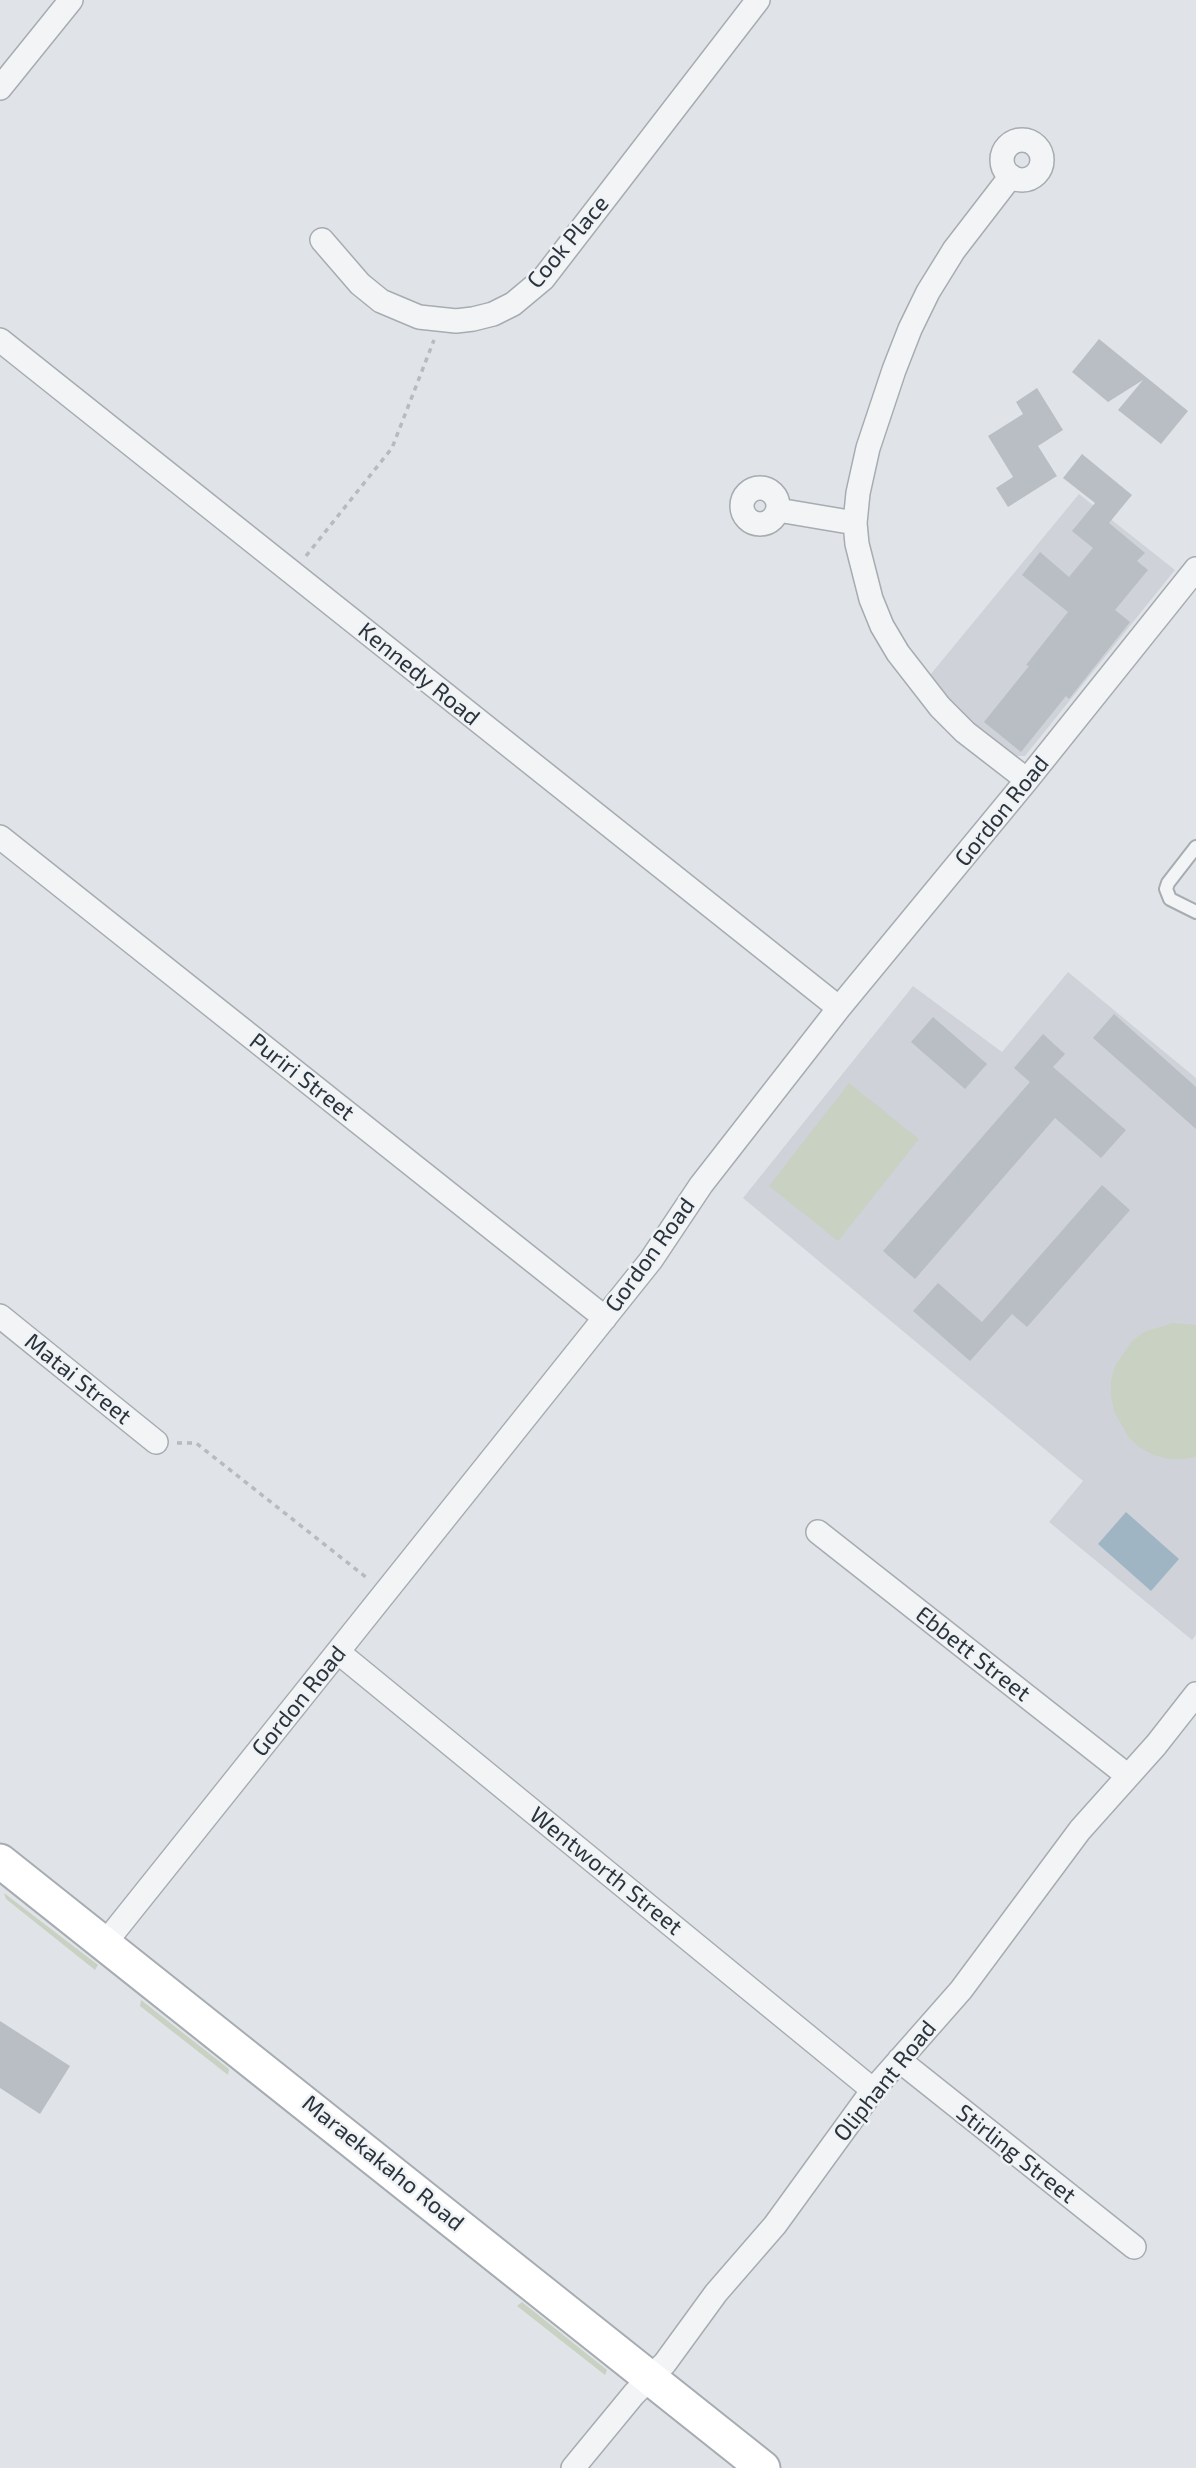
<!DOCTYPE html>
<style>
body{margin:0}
canvas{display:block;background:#e0e4e8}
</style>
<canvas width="1196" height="2468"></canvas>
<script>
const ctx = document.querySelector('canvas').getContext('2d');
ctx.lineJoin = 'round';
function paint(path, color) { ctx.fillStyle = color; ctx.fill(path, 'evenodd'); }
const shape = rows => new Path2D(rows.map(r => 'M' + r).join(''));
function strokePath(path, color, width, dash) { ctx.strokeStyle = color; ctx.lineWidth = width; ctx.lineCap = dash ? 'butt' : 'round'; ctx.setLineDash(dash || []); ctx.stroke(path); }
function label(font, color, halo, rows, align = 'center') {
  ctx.font = font + ' "Exo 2",sans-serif'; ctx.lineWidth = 5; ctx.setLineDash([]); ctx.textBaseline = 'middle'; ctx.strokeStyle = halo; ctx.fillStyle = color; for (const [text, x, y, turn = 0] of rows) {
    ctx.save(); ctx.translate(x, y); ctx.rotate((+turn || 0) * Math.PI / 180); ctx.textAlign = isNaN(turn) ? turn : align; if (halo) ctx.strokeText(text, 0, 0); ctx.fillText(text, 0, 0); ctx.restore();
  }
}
paint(shape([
 [1079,494,1175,570,1025,756,1009,756,961,715,930,675],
 [1068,972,1196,1078,1196,1635,1192,1640,1049,1522,1083,1481,743,1198,913,986,1002,1052]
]), '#cfd3d9');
paint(shape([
 [849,1083,919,1139,838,1241,769,1186],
 [1173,1323,1196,1325,1196,1457,1184,1459,1169,1459,1154,1455,1141,1448,1129,1438,1114,1411,1111,1396,1111,1381,1115,1366,1132,1341,1144,1332],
 [4,1893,98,1965,95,1970,6,1899],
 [141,2000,229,2069,228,2075,140,2006],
 [522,2302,607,2370,605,2375,517,2306]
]), '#c8d1c2');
paint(shape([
 [1126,1512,1179,1559,1151,1591,1098,1544]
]), '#9fb5c4');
paint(shape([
 [1099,339,1188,411,1161,444,1118,410,1143,380,1108,402,1072,372],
 [1037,388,1063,430,1038,446,1057,476,1008,507,996,488,1013,477,988,436,1023,414,1016,402],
 [1082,454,1132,495,1109,523,1145,553,1137,561,1148,570,1115,610,1130,622,1069,699,1066,696,1021,752,984,722,1029,666,1026,665,1068,612,1022,575,1040,552,1069,577,1093,548,1072,531,1095,503,1063,478],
 [1114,1014,1196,1087,1196,1129,1093,1038],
 [933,1017,987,1064,965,1089,911,1042],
 [1043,1034,1065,1054,1053,1067,1126,1130,1101,1158,1055,1118,915,1279,883,1251,1030,1082,1014,1068],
 [1102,1185,1130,1210,1027,1327,1012,1314,970,1361,913,1311,938,1283,982,1322],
 [0,2021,70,2066,40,2114,0,2088]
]), '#b8bec4');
const service = shape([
 [1196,847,1168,883,1166,889,1170,899,1196,912]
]);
const minor = shape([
 [0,88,71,0],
 '1002 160a20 20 0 1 1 40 0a20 20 0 1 1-40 0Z',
 [1011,176,954,250,928,292,910,329,894,370,868,448,858,493,855,523,857,544,871,599,882,626,898,653,940,707,965,732,1027,780],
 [322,240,360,284,381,301,419,317,456,321,473,319,493,314,513,304,543,279,758,0],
 [0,340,839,1008],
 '742 506a18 18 0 1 1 36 0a18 18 0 1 1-36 0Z',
 [778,510,855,523],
 [0,837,605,1318],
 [0,1316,156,1442],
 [818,1532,1128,1776],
 [338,1652,873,2090],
 [105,1943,651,1260,701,1185,839,1008,1027,780,1196,569],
 [899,2060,1134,2247],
 [573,2468,634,2394,665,2363,716,2293,775,2225,873,2090,961,1990,1080,1830,1156,1745,1196,1694]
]);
const secondary = shape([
 [0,1861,763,2468]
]);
strokePath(service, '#a6acb1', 16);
strokePath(minor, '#a6acb1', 26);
strokePath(secondary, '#a6acb1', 37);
strokePath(shape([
 [306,556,392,448,434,340],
 [177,1443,196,1443,367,1578]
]), '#b7babe', 3.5, [5, 5]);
strokePath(service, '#f3f4f6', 12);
strokePath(minor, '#f3f4f6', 23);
strokePath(secondary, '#fff', 33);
label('23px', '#2b343d', '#f0f3f5', [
 ["Cook Place",568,242,-50],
 ["Kennedy Road",419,674,39],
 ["Gordon Road",1002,811,-51],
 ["Puriri Street",302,1077,38],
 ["Gordon Road",650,1255,-54],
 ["Matai Street",78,1379,39],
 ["Ebbett Street",973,1654,38],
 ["Gordon Road",299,1701,-51],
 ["Wentworth Street",606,1871,39],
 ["Oliphant Road",885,2081,-51],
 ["Stirling Street",1016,2154,38],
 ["Maraekakaho Road",383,2163,39]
]);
</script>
